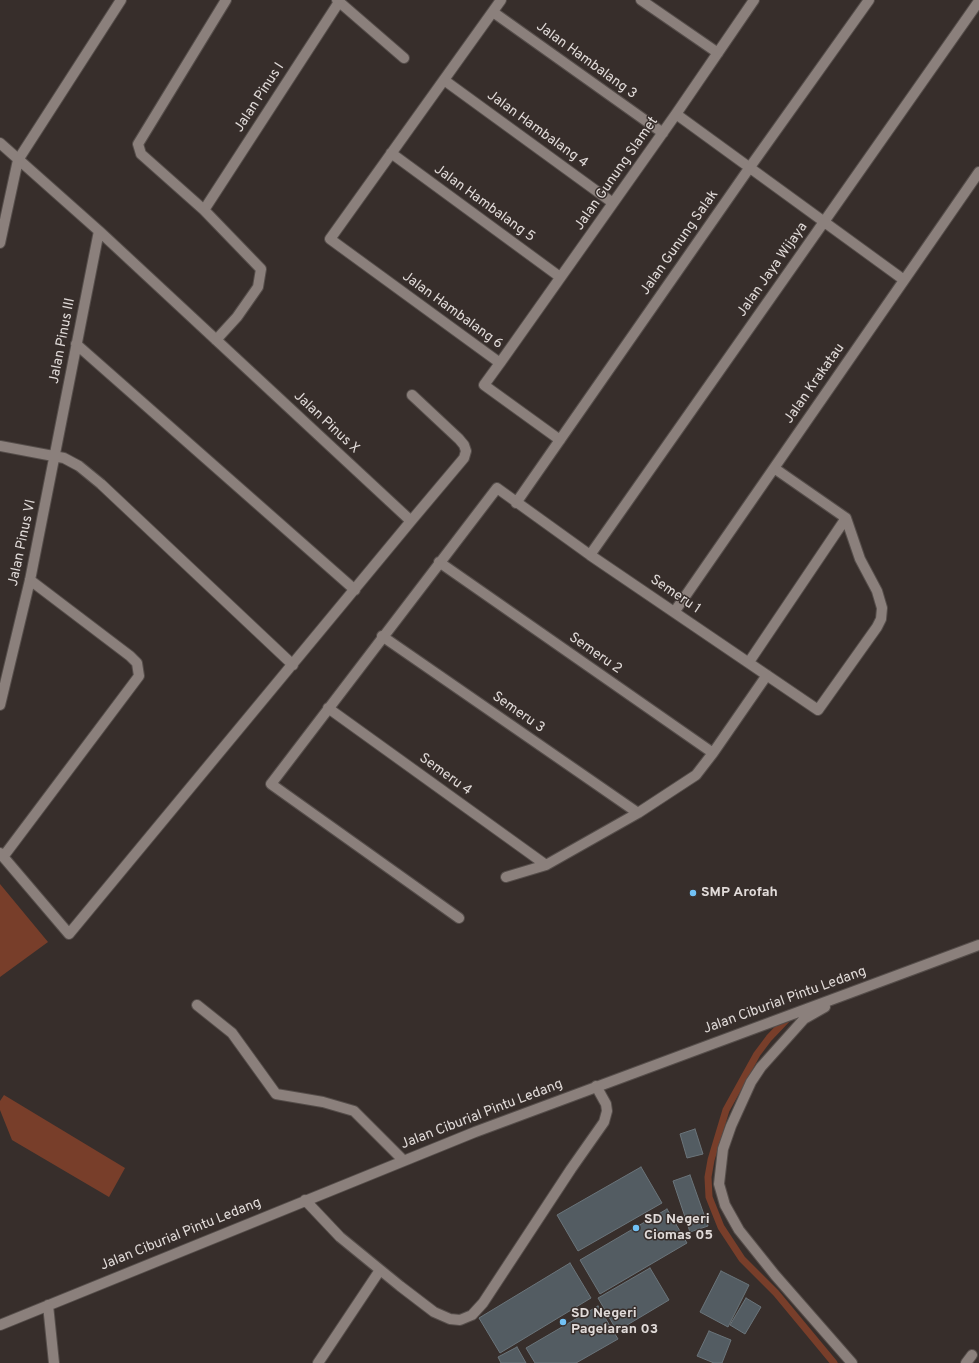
<!DOCTYPE html>
<style>
body{margin:0}
canvas{display:block;background:#372e2b}
</style>
<canvas width="979" height="1363"></canvas>
<script>
const ctx = document.querySelector('canvas').getContext('2d');
ctx.lineJoin = 'round';
function paint(path, color) { ctx.fillStyle = color; ctx.fill(path, 'evenodd'); }
const shape = rows => new Path2D(rows.map(r => 'M' + r).join(''));
function strokePath(path, color, width, dash) { ctx.strokeStyle = color; ctx.lineWidth = width; ctx.lineCap = dash ? 'butt' : 'round'; ctx.setLineDash(dash || []); ctx.stroke(path); }
function label(font, color, halo, rows, align = 'center') {
  ctx.font = font + ' Overpass,sans-serif'; ctx.lineWidth = 3; ctx.setLineDash([]); ctx.textBaseline = 'middle'; ctx.strokeStyle = halo; ctx.fillStyle = color; for (const [text, x, y, turn = 0] of rows) {
    ctx.save(); ctx.translate(x, y); ctx.rotate((+turn || 0) * Math.PI / 180); ctx.textAlign = isNaN(turn) ? turn : align; if (halo) ctx.strokeText(text, 0, 0); ctx.fillText(text, 0, 0); ctx.restore();
  }
}
paint(shape([
 [0,884,48,942,0,977],
 [4,1095,125,1168,109,1197,12,1140,0,1110,0,1101]
]), '#783e2a');
strokePath(shape([
 [789,1017,769,1038,757,1054,726,1110,711,1160,708,1177,709,1197,721,1227,742,1259,776,1293,834,1363]
]), '#783e2a', 7);
const building = shape([
 [695,1129,703,1154,687,1158,680,1134,695,1129],
 [641,1167,662,1203,578,1251,557,1215,641,1167],
 [690,1175,708,1226,690,1232,673,1181,690,1175],
 [667,1209,687,1243,600,1294,580,1260,667,1209],
 [570,1263,591,1298,500,1353,479,1318,570,1263],
 [650,1268,669,1300,617,1331,598,1298,650,1268],
 [721,1271,749,1285,728,1327,700,1312,721,1271],
 [746,1298,761,1307,745,1334,730,1325,746,1298],
 [598,1306,618,1339,576,1363,535,1363,526,1348,598,1306],
 [709,1331,731,1340,722,1363,714,1363,697,1356,709,1331],
 [517,1347,526,1363,501,1363,498,1357,517,1347]
]);
paint(building, '#535c62');
strokePath(building, '#6a747a', 1);
const street = shape([
 [337,0,404,58],
 [501,0,330,239,500,363,484,385,560,440],
 [641,0,718,53],
 [493,12,663,133],
 [444,80,613,203],
 [676,114,904,280],
 [0,143,99,231,411,521,464,458,466,451,464,445,459,439,412,395],
 [391,153,560,277],
 [204,210,339,2],
 [0,243,18,160,121,0],
 [216,340,237,317,258,287,261,269,204,210,141,154,138,144,226,0],
 [76,344,355,590],
 [500,363,676,114,754,0],
 [0,446,64,458,79,466,101,484,293,665],
 [516,503,750,167,869,0],
 [590,555,979,1],
 [439,562,713,753,696,775,638,813,546,865,506,877],
 [675,611,979,172],
 [382,636,638,813],
 [749,662,846,518],
 [0,705,30,580,99,231],
 [328,708,546,865],
 [713,753,767,675],
 [0,853,69,934,411,521],
 [3,857,139,676,137,663,130,656,30,580],
 [459,918,271,784,497,488,590,555,818,710,877,627,881,619,882,608,877,591,860,559,846,518,774,468],
 [197,1005,232,1033,276,1094,323,1102,354,1111,403,1160],
 [825,1007,804,1019,761,1067,751,1082,731,1126,723,1149,719,1184,725,1205,739,1230,775,1275,852,1363],
 [305,1200,340,1237,400,1286,434,1312,450,1319,460,1320,472,1315,483,1303,571,1169,604,1122,607,1111,606,1104,596,1086],
 [48,1305,54,1363],
 [0,1325,475,1132,979,945],
 [318,1363,380,1270],
 [966,1363,972,1355]
]);
strokePath(street, '#554d4a', 12);
strokePath(street, '#8b807c', 10);
for (const [x, y, r, color] of [
 [693,893,4,"#71c1f5"],
 [636,1228,4,"#71c1f5"],
 [563,1322,4,"#71c1f5"]
]) { const dot = new Path2D(); dot.arc(x, y, r, 0, 2 * Math.PI); ctx.fillStyle = color; ctx.fill(dot); strokePath(dot, '#372e2b', 1.5); }
label('14px', '#e1dbd9', '#372e2b', [
 ["Jalan Hambalang 3",586,61,36],
 ["Jalan Pinus I",260,98,-57],
 ["Jalan Hambalang 4",537,130,36],
 ["Jalan Gunung Slamet",617,174,-55],
 ["Jalan Hambalang 5",484,204,36],
 ["Jalan Gunung Salak",680,243,-55],
 ["Jalan Jaya Wijaya",773,270,-55],
 ["Jalan Hambalang 6",452,311,36],
 ["Jalan Pinus III",63,341,-79],
 ["Jalan Krakatau",815,384,-55],
 ["Jalan Pinus X",326,423,43],
 ["Jalan Pinus VI",23,543,-78],
 ["Semeru 1",675,595,34],
 ["Semeru 2",595,654,35],
 ["Semeru 3",518,713,35],
 ["Semeru 4",445,775,36],
 ["Jalan Ciburial Pintu Ledang",785,1001,-20],
 ["Jalan Ciburial Pintu Ledang",482,1115,-21],
 ["Jalan Ciburial Pintu Ledang",181,1235,-22]
]);
label('bold 14px', '#e1dbd9', '#372e2b', [
 ["SMP Arofah",701,893],
 ["SD Negeri",644,1220],
 ["Ciomas 05",644,1236],
 ["SD Negeri",571,1314],
 ["Pagelaran 03",571,1330]
], 'left');
</script>
